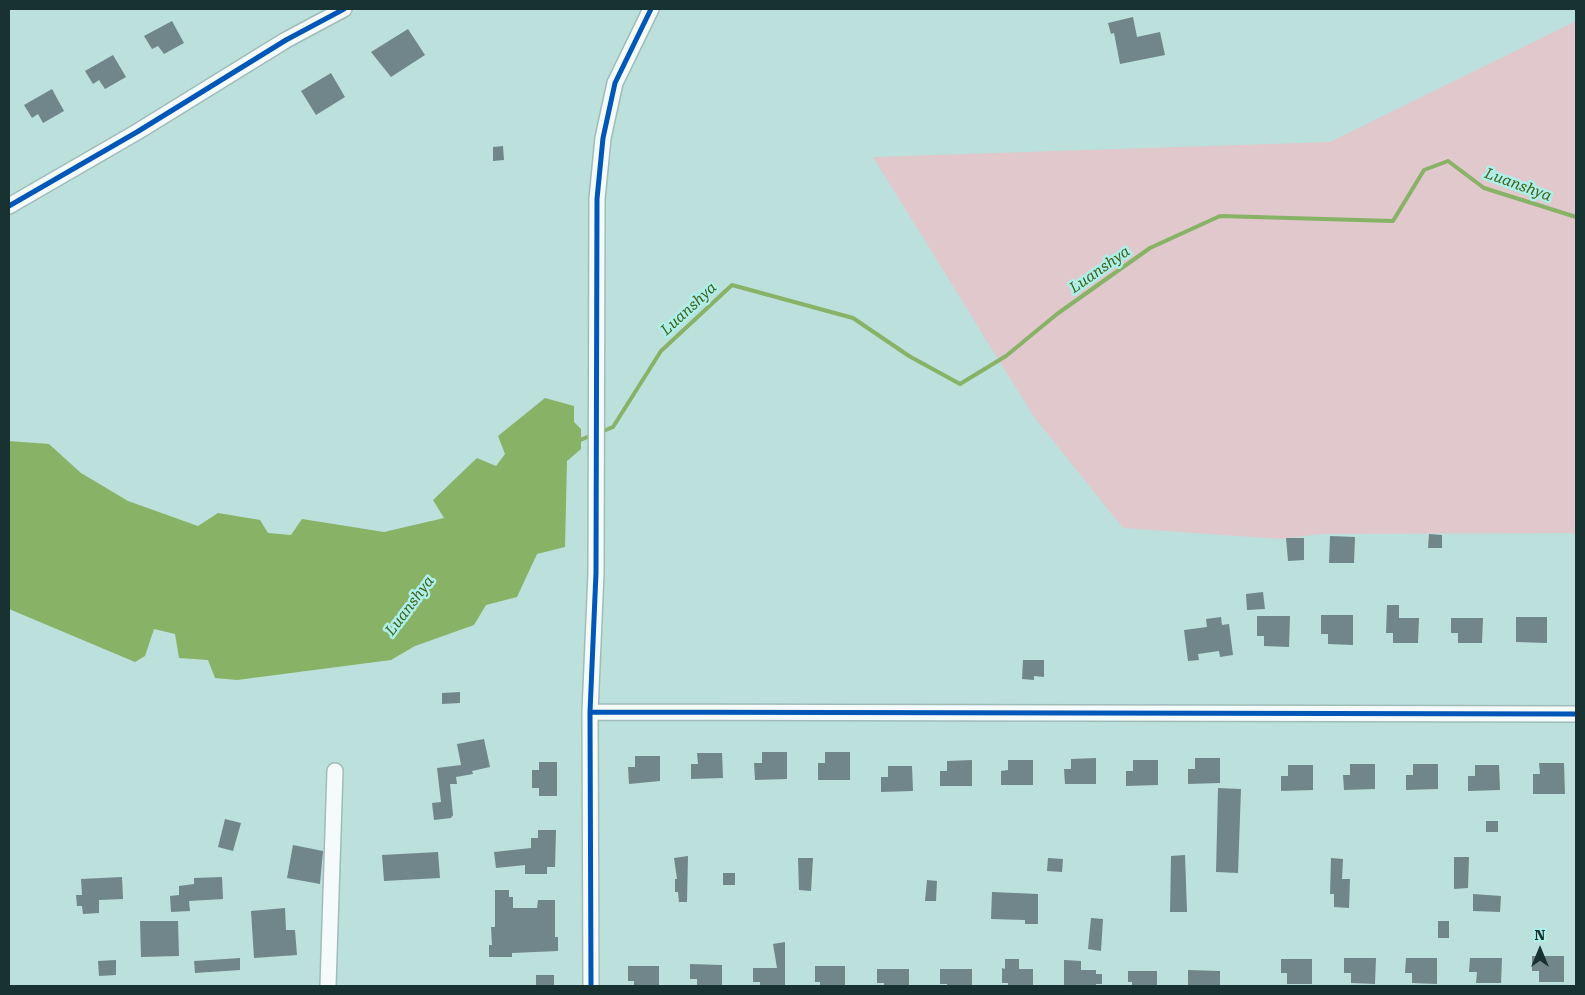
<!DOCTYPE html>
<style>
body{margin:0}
#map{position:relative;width:1585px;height:995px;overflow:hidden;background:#bce0dc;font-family:"Roboto Serif",serif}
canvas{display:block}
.frame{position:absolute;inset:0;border:10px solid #173230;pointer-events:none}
.north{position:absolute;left:1515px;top:925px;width:50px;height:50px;-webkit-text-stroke:4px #adefe9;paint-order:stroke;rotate:0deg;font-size:14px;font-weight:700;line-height:20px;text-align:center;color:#173230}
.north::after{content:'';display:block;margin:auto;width:18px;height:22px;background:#173230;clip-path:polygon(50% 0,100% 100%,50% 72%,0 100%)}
</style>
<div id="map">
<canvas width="1585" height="995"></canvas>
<div class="frame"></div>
<div class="north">N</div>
</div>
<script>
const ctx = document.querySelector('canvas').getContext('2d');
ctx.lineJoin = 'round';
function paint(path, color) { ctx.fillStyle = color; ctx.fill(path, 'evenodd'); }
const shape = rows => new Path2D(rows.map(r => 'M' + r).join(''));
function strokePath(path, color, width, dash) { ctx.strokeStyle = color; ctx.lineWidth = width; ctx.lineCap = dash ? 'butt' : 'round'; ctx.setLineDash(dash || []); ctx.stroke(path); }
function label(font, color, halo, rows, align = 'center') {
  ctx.font = font + ' "Roboto Serif",serif'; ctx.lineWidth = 5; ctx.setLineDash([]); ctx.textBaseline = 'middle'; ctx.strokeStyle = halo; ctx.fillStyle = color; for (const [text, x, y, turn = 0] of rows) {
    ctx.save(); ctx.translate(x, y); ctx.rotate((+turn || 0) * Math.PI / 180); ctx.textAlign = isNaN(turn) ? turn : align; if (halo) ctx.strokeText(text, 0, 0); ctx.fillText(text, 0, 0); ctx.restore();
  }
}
paint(shape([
 [1576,21,1576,533,1321,534,1281,539,1123,528,1034,417,873,157,1330,142]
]), '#e0c8cc');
paint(shape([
 [545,398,574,406,574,422,581,429,581,449,567,461,565,547,537,554,517,597,486,605,474,625,415,646,391,660,237,680,215,678,208,660,179,658,175,634,154,629,145,656,135,662,9,609,9,441,49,444,81,473,128,501,198,526,218,513,260,520,268,533,291,535,302,519,384,532,444,518,433,500,477,458,496,466,505,454,498,436]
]), '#88b266');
strokePath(shape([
 [601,432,613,427,661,351,732,285,853,318,909,356,960,384,1006,356,1057,314,1150,248,1220,216,1393,221,1424,170,1448,161,1484,188,1576,217],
 [578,441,592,435]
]), '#88b266', 4);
paint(shape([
 [1133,17,1137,37,1160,32,1165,55,1120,64,1114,33,1111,34,1108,23],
 [172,21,184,43,164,54,158,46,152,49,144,36],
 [408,29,425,55,391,77,371,52],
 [113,55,126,77,105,89,99,80,93,84,85,71],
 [331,73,345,97,316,115,301,91],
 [52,89,64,111,43,123,38,114,32,118,24,105],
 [503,146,504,160,493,161,493,147],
 [1429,534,1442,535,1442,548,1428,548],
 [1330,536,1355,537,1354,563,1329,563],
 [1286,538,1304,538,1304,560,1288,561],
 [1263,592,1265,609,1247,610,1246,594],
 [1387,605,1399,605,1399,618,1419,618,1418,643,1393,643,1393,633,1386,633],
 [1321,615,1353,615,1353,645,1328,644,1328,634,1321,634],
 [1257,616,1290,616,1289,647,1264,646,1264,636,1257,636],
 [1221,617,1222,625,1229,624,1233,655,1220,657,1219,651,1198,654,1199,660,1188,661,1184,630,1207,627,1206,619],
 [1516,617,1547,617,1547,643,1516,642],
 [1451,618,1483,618,1482,643,1458,643,1458,633,1451,633],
 [1023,660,1044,660,1044,677,1034,676,1034,680,1022,679],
 [460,692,460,703,442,704,442,693],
 [484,739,490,767,472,771,473,774,456,777,457,784,450,784,453,815,451,818,434,820,432,803,441,802,437,768,461,765,457,744],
 [762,752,787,752,787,779,755,780,754,763,762,763],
 [825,752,850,752,850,780,818,780,818,763,825,763],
 [697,753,722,753,723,778,691,779,691,764,698,764],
 [635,756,660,756,660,781,629,784,628,767,635,767],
 [1096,758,1096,784,1065,784,1064,769,1071,769,1071,759],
 [1195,758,1220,758,1220,783,1188,784,1188,769,1195,769],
 [972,760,972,786,940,786,940,771,947,771,947,761],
 [1008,760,1033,760,1033,785,1001,785,1001,771,1008,770],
 [1133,760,1158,760,1158,785,1126,786,1126,771,1133,771],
 [539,762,557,762,557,796,539,796,539,788,532,788,532,770,539,770],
 [1539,763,1564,763,1565,794,1533,794,1533,774,1540,774],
 [1350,764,1375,764,1375,789,1344,790,1343,775,1350,775],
 [1413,764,1438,764,1438,789,1406,790,1406,775,1413,775],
 [1288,765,1313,765,1313,790,1281,791,1281,776,1288,776],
 [1475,765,1499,765,1500,790,1468,791,1468,776,1475,776],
 [888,766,912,766,913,791,881,792,881,777,888,777],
 [1218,788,1241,789,1238,873,1216,872],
 [225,819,241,823,233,851,218,847],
 [1486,821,1498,821,1498,832,1486,832],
 [538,830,556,830,555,867,547,867,547,874,525,874,525,865,496,868,494,852,531,848,531,838,538,838],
 [293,845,323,851,320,884,287,878],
 [438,852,440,878,384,881,382,855],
 [1185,855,1187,912,1170,912,1171,856],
 [688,856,687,902,679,902,678,892,675,892,675,879,677,879,674,858],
 [1454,857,1469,857,1468,888,1454,889],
 [798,858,813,858,811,891,799,890],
 [1048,858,1063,859,1062,872,1047,871],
 [1331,858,1343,859,1342,879,1350,879,1349,908,1334,907,1334,894,1330,894],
 [723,873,735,873,735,885,723,885],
 [122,877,123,899,99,900,99,913,83,914,82,906,77,906,76,895,82,895,81,879],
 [222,877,223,899,189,901,190,911,171,912,170,896,179,895,179,886,194,884,194,878],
 [927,880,937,881,936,901,925,901],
 [495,890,509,890,509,897,513,897,513,908,537,908,538,900,555,900,555,937,558,937,558,951,512,953,512,957,489,957,489,945,492,945,491,927,495,927],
 [992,892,1038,894,1038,924,1025,924,1025,920,991,919],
 [1473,894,1501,896,1500,912,1473,911],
 [285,908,286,930,295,930,297,955,254,958,251,911],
 [1091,918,1103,919,1101,951,1088,949],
 [140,921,178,921,179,956,141,957],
 [1438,921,1449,921,1449,938,1438,938],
 [785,942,785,986,760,986,760,982,753,982,753,968,777,968,773,944],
 [1532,956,1564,956,1564,982,1539,982,1539,971,1532,971],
 [240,958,240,970,195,973,194,961],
 [1344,958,1376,958,1375,984,1351,983,1351,973,1344,973],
 [1406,958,1437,958,1437,984,1412,983,1412,973,1405,973],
 [1470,958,1502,958,1501,983,1476,983,1477,972,1469,972],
 [1005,959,1019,959,1019,969,1033,969,1033,986,1008,986,1008,983,1002,983,1002,968,1005,969],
 [1281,959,1312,959,1312,984,1287,984,1287,973,1281,973],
 [116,960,116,975,99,976,98,961],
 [1064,960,1081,961,1081,970,1096,970,1096,974,1102,974,1102,984,1096,984,1096,986,1064,985],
 [690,964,722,965,722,986,697,986,697,979,690,979],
 [628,966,659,966,659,986,634,986,634,981,628,981],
 [815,966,845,966,845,986,820,986,820,982,815,982],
 [877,969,909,969,909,986,884,986,884,983,877,983],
 [940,969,972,969,972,986,947,986,947,984,940,984],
 [1188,970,1220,971,1220,986,1188,985],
 [1128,971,1157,971,1157,986,1132,986,1132,982,1128,982],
 [536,975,554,975,554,986,536,986]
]), '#70868a');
const street = shape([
 [9,206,137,132,286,40,344,9],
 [590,712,1576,714],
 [328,986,335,771],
 [591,986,590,712,596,573,597,199,603,138,615,83,651,9]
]);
strokePath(street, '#9fbcb9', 18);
strokePath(street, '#f5fafa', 15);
strokePath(shape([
 [9,206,137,132,286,40,344,9],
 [590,712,1576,714],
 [591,986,590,712,596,573,597,199,603,138,615,83,651,9]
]), '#0057b8', 5);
label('italic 15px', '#415f17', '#adefe9', [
 ["Luanshya",1518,185,20],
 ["Luanshya",1100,270,-35],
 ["Luanshya",689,309,-43],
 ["Luanshya",410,606,-53]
]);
</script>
